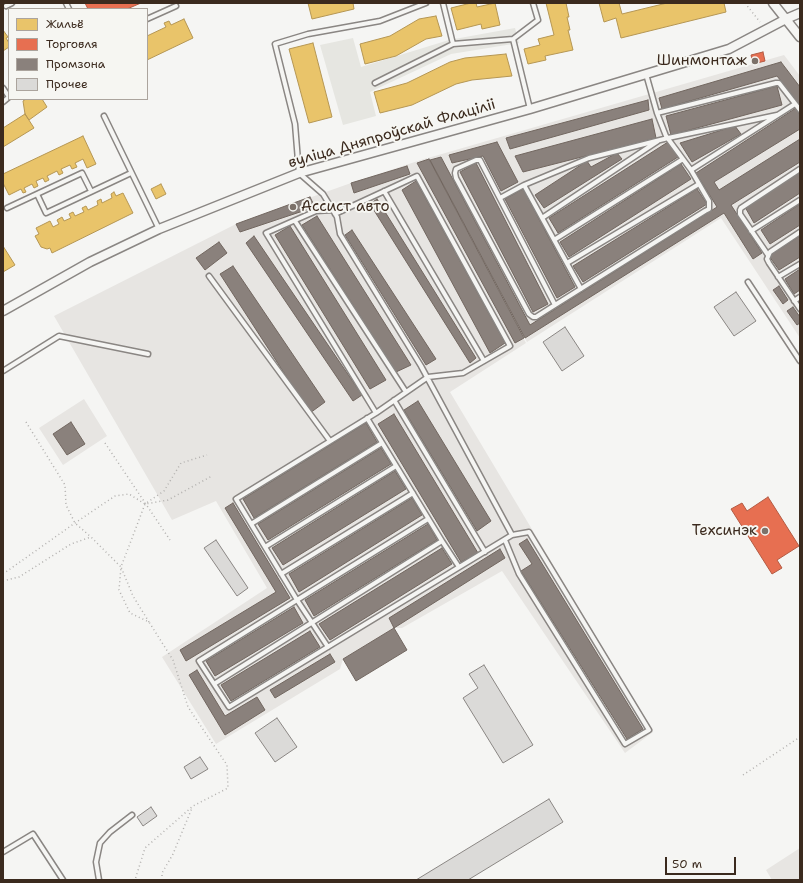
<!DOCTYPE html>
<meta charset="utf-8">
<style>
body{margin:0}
#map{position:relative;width:803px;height:883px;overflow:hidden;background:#f5f5f3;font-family:"Shantell Sans",sans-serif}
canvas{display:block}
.frame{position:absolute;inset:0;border:4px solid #3b2a1e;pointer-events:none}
.legend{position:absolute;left:8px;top:8px;width:140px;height:92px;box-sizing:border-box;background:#f6f6f2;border:1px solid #aba49d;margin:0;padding:5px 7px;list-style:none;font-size:12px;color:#3b2a1e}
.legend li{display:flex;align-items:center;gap:8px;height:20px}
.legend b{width:20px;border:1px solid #aba49d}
.scale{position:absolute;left:665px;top:857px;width:71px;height:18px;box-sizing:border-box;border:2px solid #3b2a1e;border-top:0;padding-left:5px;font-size:12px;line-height:14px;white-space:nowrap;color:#3b2a1e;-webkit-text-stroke:3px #f6f6f2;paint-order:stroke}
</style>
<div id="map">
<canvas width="803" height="883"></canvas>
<div class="frame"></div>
<ul class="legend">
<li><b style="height:11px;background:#e9c46a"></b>Жильё</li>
<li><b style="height:11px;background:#e76f51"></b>Торговля</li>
<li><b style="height:11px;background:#8a817c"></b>Промзона</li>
<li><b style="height:11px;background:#dbdad8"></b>Прочее</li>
</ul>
<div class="scale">50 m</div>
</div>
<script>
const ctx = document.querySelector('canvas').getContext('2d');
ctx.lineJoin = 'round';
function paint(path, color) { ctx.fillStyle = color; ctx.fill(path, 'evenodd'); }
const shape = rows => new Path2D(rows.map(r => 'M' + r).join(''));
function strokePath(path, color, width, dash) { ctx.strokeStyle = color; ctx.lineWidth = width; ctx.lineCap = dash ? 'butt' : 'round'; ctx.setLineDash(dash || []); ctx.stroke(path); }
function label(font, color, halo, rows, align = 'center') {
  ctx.font = font + ' "Shantell Sans",sans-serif'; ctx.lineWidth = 4; ctx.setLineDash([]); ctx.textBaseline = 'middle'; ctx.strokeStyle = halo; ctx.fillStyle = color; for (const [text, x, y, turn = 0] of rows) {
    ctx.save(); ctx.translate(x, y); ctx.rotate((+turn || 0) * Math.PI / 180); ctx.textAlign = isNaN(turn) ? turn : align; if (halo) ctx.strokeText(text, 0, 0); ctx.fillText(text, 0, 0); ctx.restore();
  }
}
paint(shape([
 [784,55,800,76,800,338,721,218,527,342,428,158],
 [427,158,526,343,450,392,653,732,625,753,502,571,402,628,394,628,343,659,340,669,216,744,162,657,267,588,216,501,172,520,54,316,236,224,351,183],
 [84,399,107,436,63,465,39,428],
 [800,848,800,880,772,880,766,870]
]), '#e7e5e2');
paint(shape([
 [515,28,519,43,451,54,370,92,376,116,343,125,320,45,353,38,361,67,449,40]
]), '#e6e6e1');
const homes = shape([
 [308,3,353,3,354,9,312,19,308,3],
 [471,3,476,3,477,7,495,3,500,25,482,29,481,24,457,30,451,8,471,3],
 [546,3,566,3,569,17,567,17,570,30,568,30,573,50,545,56,546,60,528,64,524,49,540,45,538,39,554,35,546,3],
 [599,3,619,3,622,14,667,3,724,3,726,12,621,38,616,18,604,22,599,3],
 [436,16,442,36,426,39,396,56,365,64,360,44,390,36,419,19,436,16],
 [184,19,193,38,147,60,147,36,166,27,164,23,169,21,171,25,184,19],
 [3,30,8,37,6,38,9,43,9,47,3,51,3,30],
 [313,43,332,117,309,123,289,49,313,43],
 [506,54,512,76,472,80,456,84,412,105,380,113,374,92,407,83,450,62,465,58,506,54],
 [26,99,42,99,47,107,29,120,25,114,23,101,26,99],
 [25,114,34,128,3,147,3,128,25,114],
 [83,136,96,164,87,168,83,159,75,163,77,167,72,169,70,165,61,169,63,173,59,175,57,171,47,176,49,180,45,182,43,178,36,181,38,186,34,188,32,184,24,188,26,192,23,193,21,189,9,195,3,183,3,174,83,136],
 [161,184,166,194,156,199,151,189,161,184],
 [114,192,116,196,123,193,133,213,52,253,50,248,47,249,41,247,35,236,39,234,36,228,50,221,53,227,59,224,57,220,62,217,64,221,71,218,69,214,73,212,75,216,84,212,82,208,86,206,88,210,98,205,97,201,101,199,102,203,112,198,111,194,114,192],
 [3,246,15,265,3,272,3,246]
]);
paint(homes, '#e9c46a');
strokePath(homes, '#b59653', 1);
const shops = shape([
 [85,3,141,3,127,9,88,9,85,3],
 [763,52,765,61,753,64,751,55,763,52],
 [768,497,799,546,777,560,782,568,772,574,731,509,742,503,747,511,768,497]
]);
paint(shops, '#e76f51');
strokePath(shops, '#b35a42', 1);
const industry = shape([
 [781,62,800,87,800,105,777,76,662,109,659,98,781,62],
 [777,86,782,105,671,135,666,116,777,86],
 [648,100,649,110,510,149,506,138,648,100],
 [796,108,800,115,800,129,714,182,719,190,800,139,800,162,731,205,762,253,753,259,724,213,525,338,430,160,441,157,530,325,717,207,696,173,796,108],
 [652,119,656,138,523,172,515,156,652,119],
 [735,126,741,134,692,162,680,143,735,126],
 [497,142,518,182,501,191,483,156,452,163,449,155,497,142],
 [668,142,678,157,558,233,549,218,668,142],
 [617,153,622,159,544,208,535,195,587,161,591,167,617,153],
 [429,159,524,338,515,343,417,163,429,159],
 [476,163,548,304,533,312,460,172,476,163],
 [681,164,691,179,569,257,560,242,681,164],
 [407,166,410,174,354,193,351,183,407,166],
 [800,172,800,193,754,223,745,207,800,172],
 [416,181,505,343,490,353,402,190,416,181],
 [523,189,575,287,557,298,505,199,523,189],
 [697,189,707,204,583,282,573,266,697,189],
 [310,197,315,207,240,232,236,224,310,197],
 [377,199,476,358,470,363,370,204,377,199],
 [800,204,800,225,770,244,761,230,800,204],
 [317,216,411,365,396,372,302,225,317,216],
 [290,226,386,380,370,389,275,235,290,226],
 [352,230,436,359,426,365,345,235,352,230],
 [254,236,362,395,353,401,246,243,254,236],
 [800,236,800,257,779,270,769,256,800,236],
 [219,242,227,253,205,270,196,258,219,242],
 [233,266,325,402,310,413,220,274,233,266],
 [800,269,800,290,794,294,785,279,800,269],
 [779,286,788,300,783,304,773,290,779,286],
 [793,307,800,317,800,323,797,325,787,311,793,307],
 [418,401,491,521,477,531,404,410,418,401],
 [394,414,478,553,461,562,378,424,394,414],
 [71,422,85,444,67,455,53,434,71,422],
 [366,423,377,442,254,518,243,499,366,423],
 [381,448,391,464,268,540,258,524,381,448],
 [395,471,406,489,283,565,272,548,395,471],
 [412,498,422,515,299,592,289,574,412,498],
 [233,503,290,598,186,661,180,650,276,592,225,508,233,503],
 [428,524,437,540,314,616,305,600,428,524],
 [527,539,643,729,627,739,521,571,532,564,519,544,527,539],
 [442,548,452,564,330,640,319,624,442,548],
 [500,549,505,558,394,628,389,618,500,549],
 [294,607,303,623,215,676,206,661,294,607],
 [394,628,407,650,356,681,343,659,394,628],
 [310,631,320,647,231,701,221,685,310,631],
 [330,654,335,662,275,698,270,690,330,654],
 [197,670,225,716,257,697,265,710,225,735,189,675,197,670]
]);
paint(industry, '#8a817c');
strokePath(industry, '#726760', 1);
const building = shape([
 [736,292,756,321,734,336,714,307,736,292],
 [565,327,584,356,562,371,543,342,565,327],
 [216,540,248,588,237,596,204,548,216,540],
 [484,665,533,745,503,763,463,698,478,688,469,674,484,665],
 [277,718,297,747,275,762,255,733,277,718],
 [200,757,208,769,191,779,184,767,200,757],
 [549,799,563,822,468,880,416,880,549,799],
 [151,807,157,816,143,826,137,817,151,807]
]);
paint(building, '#dbdad8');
strokePath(building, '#8a8683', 1);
const service = shape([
 [66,3,69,9],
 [443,3,453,44],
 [6,6,12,3],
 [147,19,176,6],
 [513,39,538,20,533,3],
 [375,83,453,44,513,39,530,109],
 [3,88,9,97],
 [3,102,9,97],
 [657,113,776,83,779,83,800,110],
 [104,116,159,229],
 [691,170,795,104],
 [524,185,581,289],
 [91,191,82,173,37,194,46,213,131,173],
 [384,191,484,361],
 [500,198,524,185,589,158,668,138,777,115],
 [7,208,37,194],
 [333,210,316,211,266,233,376,413,236,499,297,600,199,661,229,707,512,535,421,366,340,234,337,217,323,194,299,173,295,124,275,44,308,34,380,21,426,3],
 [335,214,417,176,510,346,463,373,428,377,376,413],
 [542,218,658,141],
 [295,221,406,392],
 [751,231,800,200],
 [800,232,770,252,767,259,769,263,800,309],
 [554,240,683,159],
 [768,255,740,214,740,210,741,208,800,169],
 [567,263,699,184],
 [209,276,330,441],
 [778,277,800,264],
 [748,282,800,361],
 [794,301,800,297],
 [555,305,480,160,476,160,456,169,455,173,456,178,529,314,533,317,536,317,555,305,705,211,709,209,709,201,691,170,666,136,657,113,646,74],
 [3,371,59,336,148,354],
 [394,400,485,552],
 [367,418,442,541],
 [251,524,382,443],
 [505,540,519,574,625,744,649,730,529,532,512,535],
 [265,547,396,466],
 [281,574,413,493],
 [328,647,297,600,428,519],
 [214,684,442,541,459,567],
 [3,852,33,834,63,880],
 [99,880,96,862,100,843,110,832,132,815]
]);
const minor = shape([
 [773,3,800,37],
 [3,311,90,262,159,229,299,173,530,109,729,49,786,19,800,13]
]);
strokePath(service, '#8a8683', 7);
strokePath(minor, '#8a8683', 11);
strokePath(shape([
 [745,3,760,22],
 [26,422,65,485,66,505,75,523,91,537],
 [105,443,170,540],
 [3,574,75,523,115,496,129,494,145,504,168,500,212,476],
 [3,581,19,577,71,544,91,537,121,567,119,590,130,613,149,622,173,660,188,707,227,765,228,788,193,806,145,848,135,880],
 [149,622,133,596,121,567,145,504,164,491,181,463,207,455],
 [743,775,800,737],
 [162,880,162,873,173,854,192,808]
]), '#b2b0ae', 1.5, [1, 3]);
strokePath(service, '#f5f5f3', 4);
strokePath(minor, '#f5f5f3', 8);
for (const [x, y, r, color] of [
 [755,61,4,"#7c7169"],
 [293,207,4,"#7c7169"],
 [765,531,4,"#7c7169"]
]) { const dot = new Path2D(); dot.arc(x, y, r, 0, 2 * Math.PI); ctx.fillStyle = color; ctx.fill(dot); strokePath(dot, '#f6f6f2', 1.5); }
label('15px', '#3b2a1e', '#f6f6f2', [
 ["Шинмонтаж",747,61],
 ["Ассист авто",301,207,"left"],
 ["Техсинэк",757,531]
], 'right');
label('15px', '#3b2a1e', '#f6f6f2', [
 ["вуліца Дняпроўскай Флаціліі",392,134,-16]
]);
</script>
